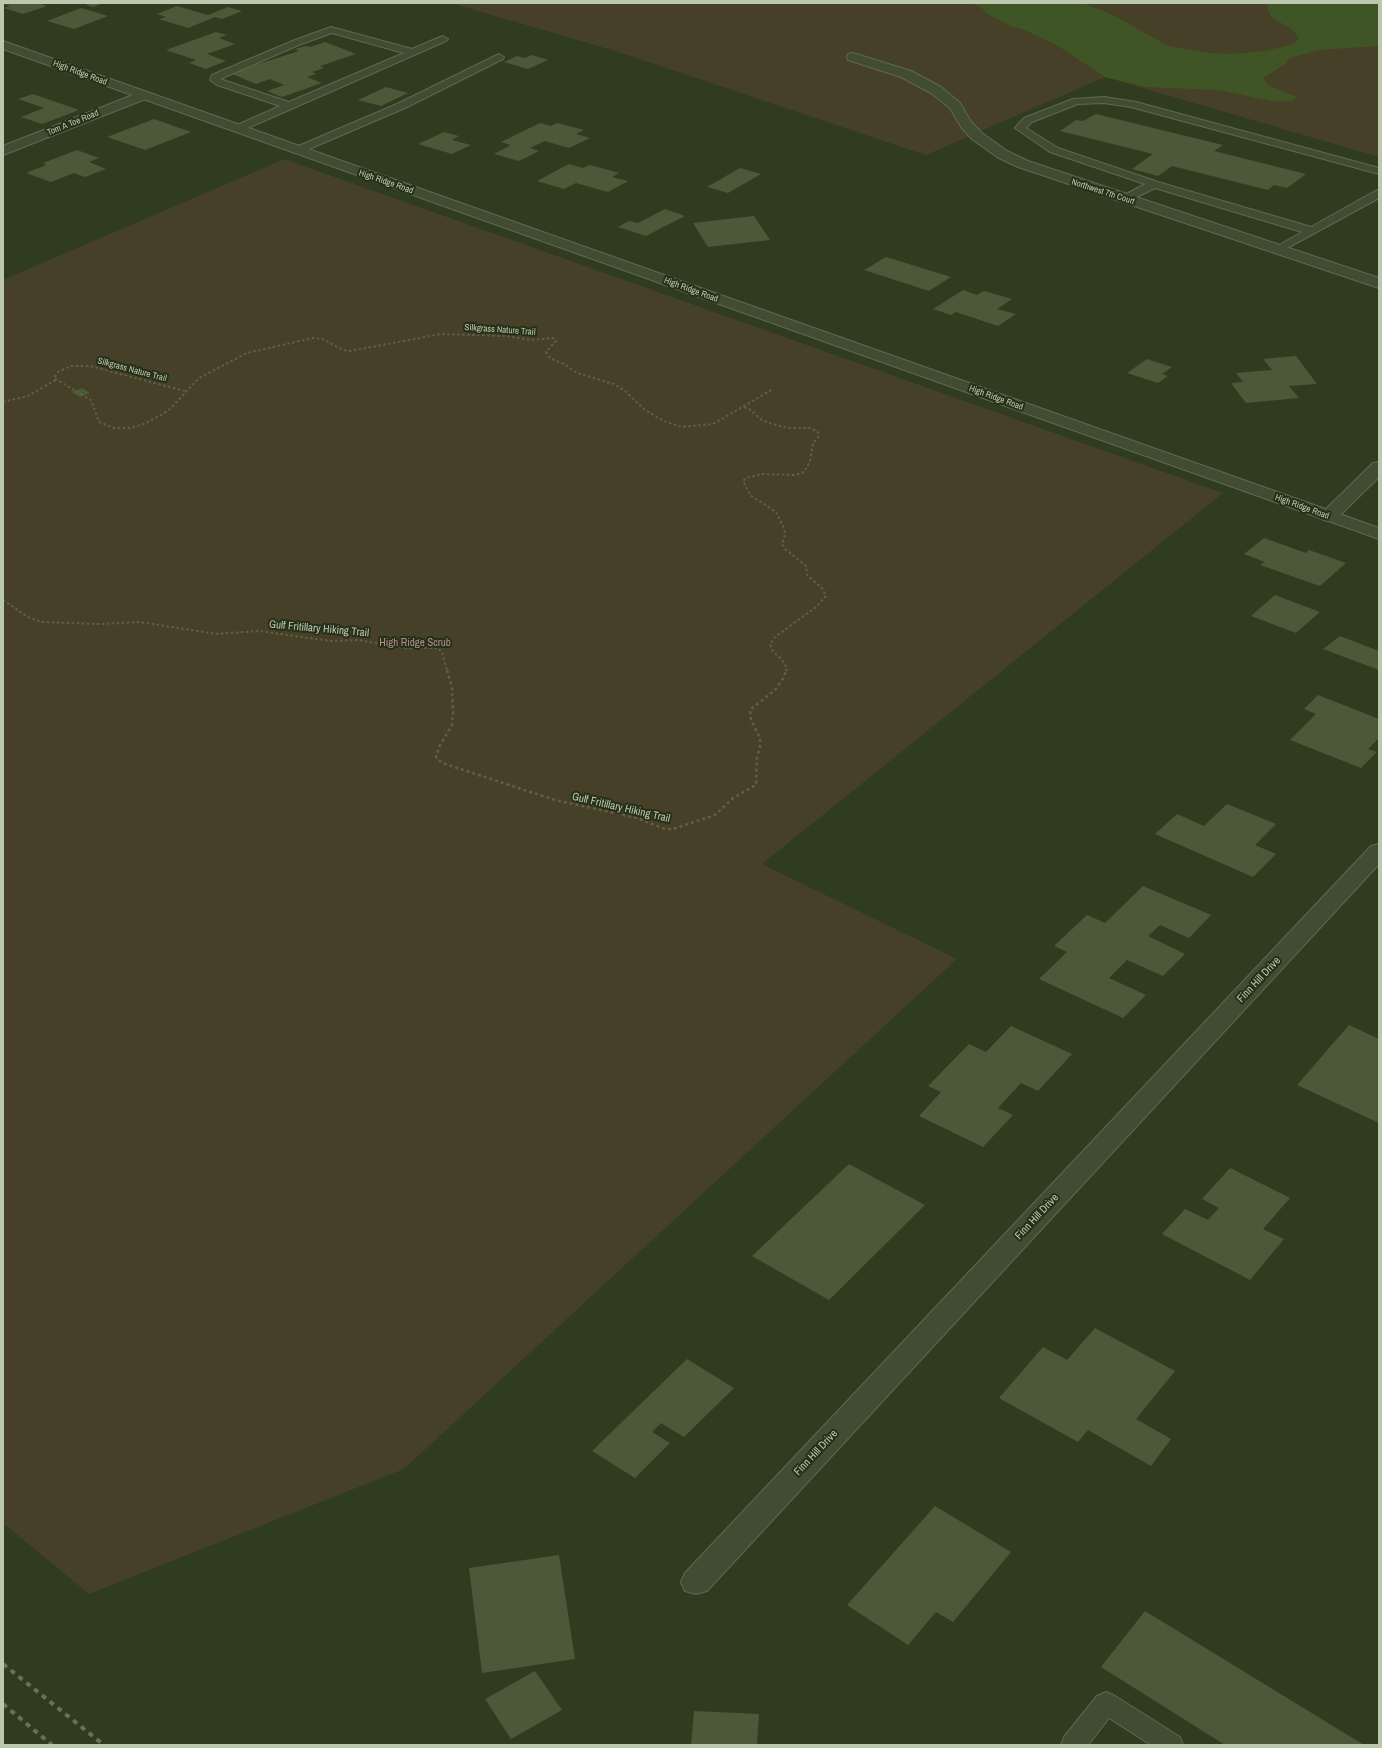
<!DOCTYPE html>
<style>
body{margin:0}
#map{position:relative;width:1382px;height:1748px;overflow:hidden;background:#303c1f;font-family:"Archivo Narrow",sans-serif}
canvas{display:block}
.frame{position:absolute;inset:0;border:4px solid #bcc8ae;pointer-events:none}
</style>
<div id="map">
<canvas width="1382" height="1748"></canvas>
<div class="frame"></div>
</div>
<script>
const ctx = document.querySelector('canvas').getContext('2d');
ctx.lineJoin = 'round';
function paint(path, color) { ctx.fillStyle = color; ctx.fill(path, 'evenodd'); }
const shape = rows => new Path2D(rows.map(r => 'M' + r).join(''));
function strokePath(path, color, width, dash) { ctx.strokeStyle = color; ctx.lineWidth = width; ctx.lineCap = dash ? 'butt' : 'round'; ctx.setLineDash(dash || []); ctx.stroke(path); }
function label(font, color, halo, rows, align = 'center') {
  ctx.font = font + ' "Archivo Narrow",sans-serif'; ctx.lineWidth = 4; ctx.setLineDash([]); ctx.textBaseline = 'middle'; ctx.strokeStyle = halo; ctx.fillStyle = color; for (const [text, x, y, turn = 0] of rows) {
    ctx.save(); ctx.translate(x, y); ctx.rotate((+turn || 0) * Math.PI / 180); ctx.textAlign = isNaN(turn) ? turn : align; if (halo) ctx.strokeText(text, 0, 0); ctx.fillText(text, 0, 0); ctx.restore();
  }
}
paint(shape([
 [451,3,1379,3,1379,157,1105,77,926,155,615,51],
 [284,159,1223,493,762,864,957,959,404,1469,89,1594,3,1523,3,280]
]), '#464028');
paint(shape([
 [967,3,1081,3,1104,11,1122,20,1168,46,1209,53,1232,54,1265,51,1294,44,1299,38,1293,30,1271,17,1267,7,1269,3,1379,3,1379,46,1317,50,1290,58,1285,64,1263,78,1268,85,1297,97,1292,101,1275,102,1219,90,1146,87,1105,77,1058,46,1025,30,1011,26,986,13,980,6]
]), '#405525');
paint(shape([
 [3,3,37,3,47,6,23,14,4,8,10,6],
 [82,3,103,3,93,7],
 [177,6,208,15,228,7,242,11,222,19,215,17,188,28,159,19,166,17,157,14],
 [81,8,108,16,74,29,47,21],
 [216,32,227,35,219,38,235,44,207,54,226,61,206,69,189,63,196,60,166,50],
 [325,42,356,54,320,66,324,68,312,72,316,74,307,77,322,83,282,97,267,91,284,85,270,79,256,84,230,73,299,51,295,49,306,46,310,47],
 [532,55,548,60,528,69,504,62,517,56,525,58],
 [386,87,408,93,381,106,358,100],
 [33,94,79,110,42,124,21,117,44,108,18,99],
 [1096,114,1223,145,1214,151,1306,174,1287,188,1274,185,1268,190,1172,166,1158,176,1132,169,1153,154,1060,131,1076,120,1083,121],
 [154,119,191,132,145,150,107,137],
 [540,123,551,126,557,123,584,130,576,134,590,138,569,148,545,141,530,148,539,151,519,161,494,154,511,145,501,142],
 [444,132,459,136,452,140,471,145,452,154,418,144],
 [77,150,99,158,89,162,106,169,85,177,74,173,51,182,26,173,46,165,43,163],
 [569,164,583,168,590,165,619,173,612,177,628,181,608,192,576,183,564,189,537,181],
 [740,168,761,174,728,193,707,187],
 [665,209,685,216,646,236,618,227,629,221,638,223],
 [754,216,770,240,708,247,693,223],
 [886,257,951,277,929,291,864,270],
 [963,290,977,295,984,291,1012,299,997,309,1016,314,998,326,956,312,951,315,933,309],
 [1296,356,1317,384,1289,386,1299,398,1246,403,1231,383,1243,382,1236,373,1272,370,1263,359],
 [1147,359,1172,367,1162,374,1168,376,1158,383,1127,373],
 [82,388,90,393,80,397,71,392],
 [1264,538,1306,553,1309,550,1346,563,1320,586,1260,565,1265,562,1244,554],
 [1275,595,1320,612,1296,633,1251,616],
 [1340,636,1379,651,1379,670,1323,649],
 [1318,695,1379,719,1379,738,1368,749,1377,752,1361,768,1290,740,1316,714,1304,709],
 [1227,804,1276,824,1255,845,1276,854,1253,877,1155,834,1177,814,1204,826],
 [1143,886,1211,915,1189,938,1160,925,1148,936,1185,954,1163,976,1127,960,1109,978,1146,995,1123,1018,1039,979,1067,952,1054,946,1087,915,1105,923],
 [1349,1025,1379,1039,1379,1123,1297,1085],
 [1011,1026,1072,1054,1038,1091,1021,1083,998,1108,1013,1115,983,1147,919,1116,941,1092,928,1086,969,1044,986,1052],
 [849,1164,925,1205,829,1300,752,1256],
 [1230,1168,1290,1198,1263,1229,1284,1239,1250,1280,1162,1234,1185,1209,1208,1220,1219,1208,1202,1199],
 [1095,1328,1175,1371,1136,1419,1171,1439,1151,1466,1088,1430,1078,1442,999,1398,1043,1347,1067,1360],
 [687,1359,734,1388,684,1437,661,1423,652,1432,670,1443,635,1478,592,1451],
 [935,1506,1011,1552,953,1622,936,1612,908,1645,847,1605],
 [559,1555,575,1659,482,1673,469,1568],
 [1145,1611,1364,1745,1225,1745,1101,1667],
 [535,1671,562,1710,511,1739,485,1699],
 [694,1711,759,1714,757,1745,691,1745]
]), '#4c5938');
const service = shape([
 [331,27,412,49,440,37,443,36,448,39,446,41,241,131,233,131,232,129,233,127,280,106,217,85,210,80,212,75,295,40,331,27],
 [332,33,404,53,289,102,220,79,301,44,332,33],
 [499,54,504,57,503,59,405,108,302,152,294,152,293,150,294,148,397,104,499,54],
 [1104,97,1136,102,1379,168,1379,174,1131,107,1104,103,1078,104,1032,122,1026,128,1058,148,1158,182,1311,227,1375,191,1379,190,1379,198,1278,253,1274,252,1272,250,1274,248,1302,232,1155,188,1129,201,1121,201,1119,199,1121,197,1145,184,1050,152,1015,128,1024,118,1073,99,1104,97],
 [1106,1692,1115,1696,1180,1737,1183,1745,1151,1745,1109,1718,1088,1745,1061,1745,1064,1737,1097,1696,1106,1692]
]);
const minor = shape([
 [853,53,911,71,941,87,960,103,971,122,982,133,1007,151,1028,161,1379,278,1379,288,1018,167,997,157,972,139,961,127,950,108,931,93,901,77,848,60,847,57,848,54,853,53],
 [143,91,148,92,150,95,148,98,3,155,3,146,143,91],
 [1379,462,1379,477,1335,520,1329,521,1323,520,1320,516,1323,512,1373,463,1379,462],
 [1379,844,1379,864,707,1591,696,1594,685,1591,681,1582,685,1573,1371,846,1379,844]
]);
const tertiary = shape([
 [3,41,1379,528,1379,539,3,49,3,41]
]);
strokePath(service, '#5f6951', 2);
strokePath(minor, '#5f6951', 2);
strokePath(tertiary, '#5f6951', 2);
strokePath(shape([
 [185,391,90,366,71,366,58,372,54,378,91,400,99,422,114,428,130,428,144,424,161,415,170,409,199,378,247,353,313,338,323,339,343,350,350,351,441,334,506,336,531,340,553,338,556,341,546,352,550,358,564,364,577,373,614,384,625,391,645,410,664,421,681,427,713,424,773,389],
 [3,402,28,396,56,380],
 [744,407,749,409,762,420,772,424,788,428,811,428,818,432,819,436,813,443,810,461,804,472,796,475,762,474,746,478,743,481,750,495,776,512,784,528,785,535,782,544,785,549,806,566,807,575,822,588,826,596,816,607,775,637,770,644,773,651,782,660,787,668,786,671],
 [3,600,28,617,41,622,100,624,140,622,216,634,259,631,331,641,358,640,406,648,438,648,442,652,447,671]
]), '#5f5f46', 2, [2.5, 2.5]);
strokePath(shape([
 [447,670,452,688,453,712,452,725,440,745,436,757,442,763,555,800,637,818,665,829,673,829,715,815,733,798,756,785,757,757,760,747,760,738,751,720,750,710,775,690,784,677,786,670]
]), '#5f5f46', 2.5, [3, 3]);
paint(service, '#414c33');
paint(minor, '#414c33');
paint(tertiary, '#414c33');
strokePath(shape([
 [3,1664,104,1745],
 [3,1704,52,1745]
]), '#667355', 4, [5, 5]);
label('9px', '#bcc8ae', '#263019', [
 ["High Ridge Road",80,73,20],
 ["Tom A Toe Road",73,123,-22],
 ["High Ridge Road",386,182,19],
 ["Northwest 7th Court",1103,192,18],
 ["High Ridge Road",691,290,20],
 ["Silkgrass Nature Trail",500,330,4],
 ["Silkgrass Nature Trail",132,370,15],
 ["High Ridge Road",996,398,20],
 ["High Ridge Road",1302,507,20]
]);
label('11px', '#bcc8ae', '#263019', [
 ["Gulf Fritillary Hiking Trail",319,629,5],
 ["Gulf Fritillary Hiking Trail",621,808,13],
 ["Finn Hill Drive",1259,980,-47],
 ["Finn Hill Drive",1037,1217,-47],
 ["Finn Hill Drive",816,1453,-47]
]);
label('11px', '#b48d8a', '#263019', [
 ["High Ridge Scrub",415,643]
]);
</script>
